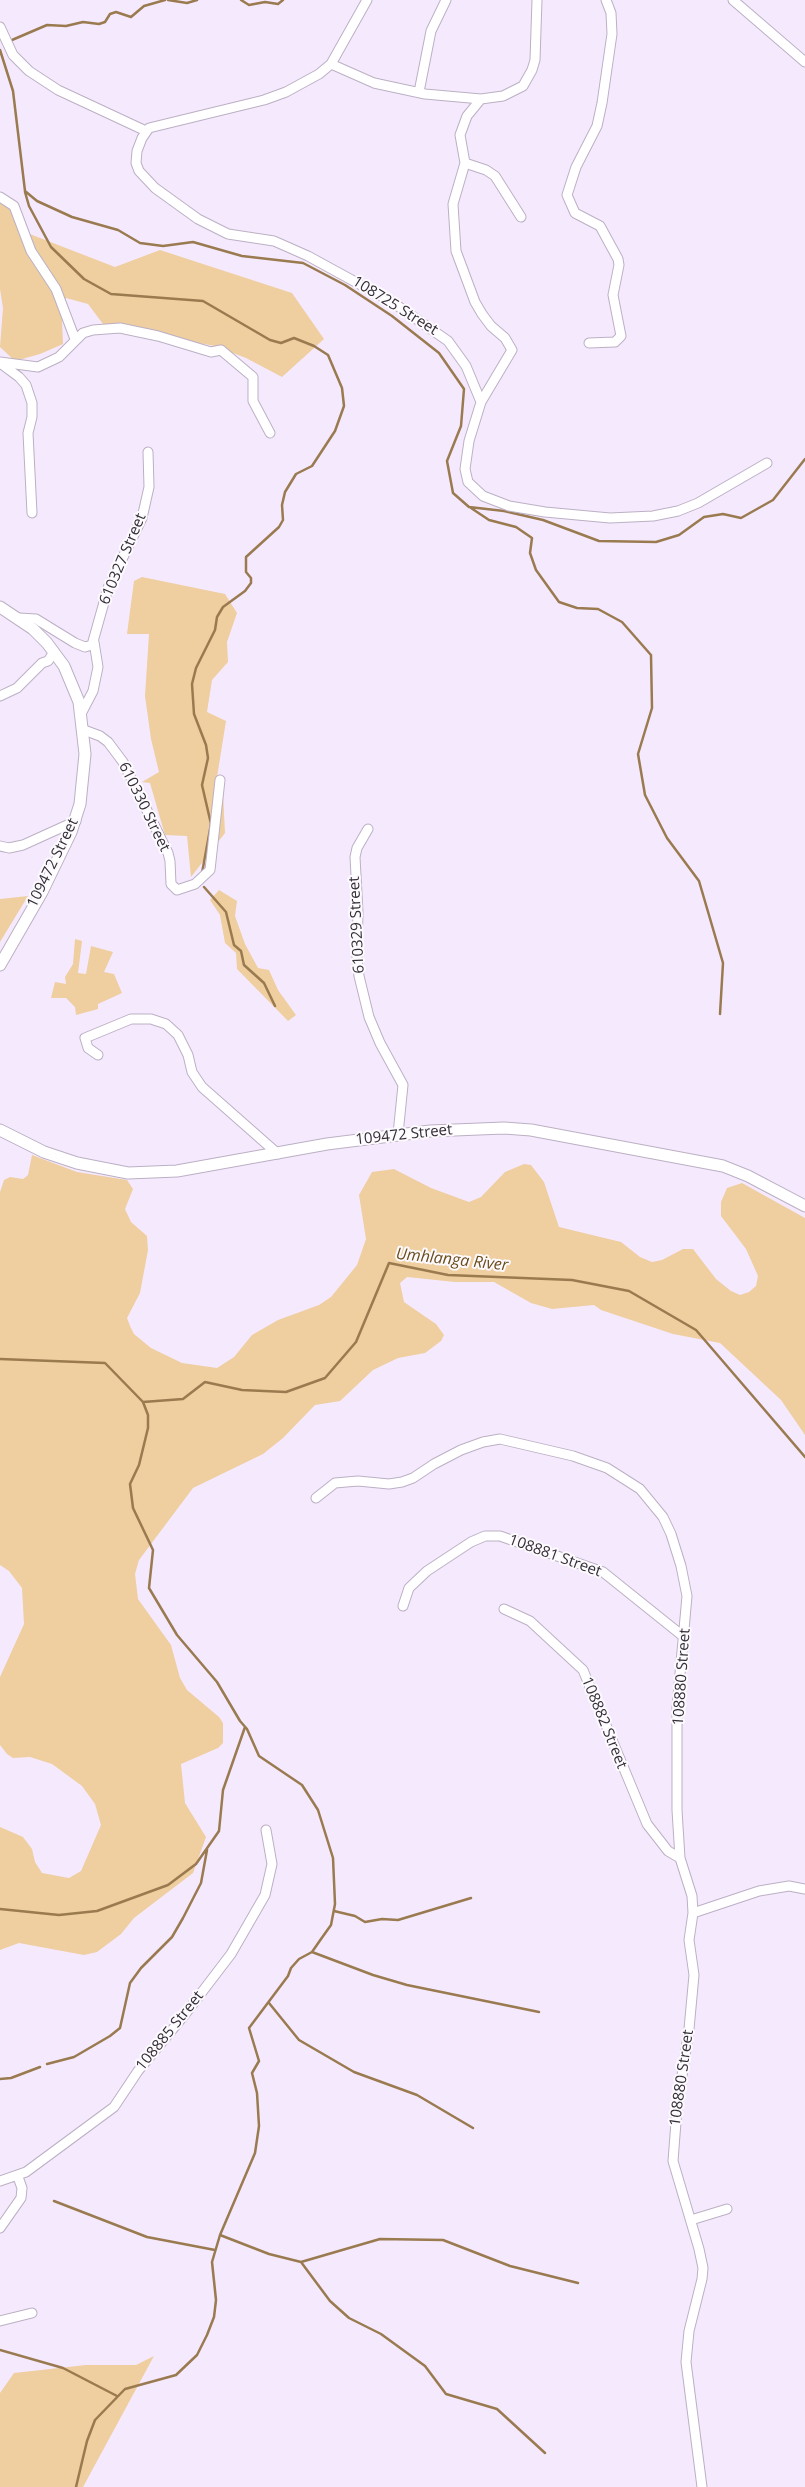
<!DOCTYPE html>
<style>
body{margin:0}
canvas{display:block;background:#f5e9fe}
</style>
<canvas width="805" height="2487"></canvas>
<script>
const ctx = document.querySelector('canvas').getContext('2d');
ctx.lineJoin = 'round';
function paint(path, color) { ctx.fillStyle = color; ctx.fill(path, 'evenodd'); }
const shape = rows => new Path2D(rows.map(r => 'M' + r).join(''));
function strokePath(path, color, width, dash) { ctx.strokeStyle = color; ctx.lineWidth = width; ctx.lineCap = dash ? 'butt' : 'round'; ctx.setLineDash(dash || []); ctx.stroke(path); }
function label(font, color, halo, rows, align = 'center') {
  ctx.font = font + ' "Open Sans",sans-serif'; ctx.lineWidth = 4; ctx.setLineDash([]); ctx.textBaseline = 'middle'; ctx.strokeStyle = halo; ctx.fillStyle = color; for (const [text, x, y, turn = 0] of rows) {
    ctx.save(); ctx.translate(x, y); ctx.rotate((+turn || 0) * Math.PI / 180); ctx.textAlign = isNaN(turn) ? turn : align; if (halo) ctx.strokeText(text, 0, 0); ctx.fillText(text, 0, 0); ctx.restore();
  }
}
paint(shape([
 [0,201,11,205,22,231,115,267,160,250,292,293,324,339,282,377,246,358,215,346,187,341,139,327,103,324,88,304,66,298,62,321,63,344,40,354,15,361,0,347,3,308,0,289],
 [142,577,225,594,237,613,227,642,228,662,212,680,207,712,226,721,217,777,223,793,225,833,191,877,187,836,165,835,150,783,142,782,159,772,151,739,145,696,149,634,127,634,134,581],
 [219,890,237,901,235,916,245,944,258,968,269,970,278,990,296,1015,288,1021,237,969,236,953,225,943,220,915,210,900],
 [28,896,0,942,0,899],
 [75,939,82,941,78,973,86,974,91,946,113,952,104,972,114,974,122,993,98,1004,98,1009,76,1015,75,1007,66,998,51,998,55,982,66,984,65,977,73,964],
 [32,1155,77,1172,127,1180,133,1189,125,1209,131,1222,147,1236,148,1250,140,1293,127,1318,130,1326,134,1334,151,1348,182,1363,217,1368,234,1357,252,1335,278,1320,319,1305,331,1297,357,1265,366,1239,359,1195,372,1172,394,1169,431,1188,469,1202,481,1197,505,1172,524,1164,531,1165,544,1182,559,1227,621,1242,640,1257,652,1262,662,1260,683,1249,693,1249,716,1279,731,1291,740,1295,749,1292,756,1286,758,1276,746,1249,721,1216,721,1202,727,1188,742,1183,805,1218,805,1435,781,1400,720,1343,673,1334,601,1310,594,1305,552,1309,531,1303,494,1282,455,1282,407,1277,400,1283,404,1302,436,1324,444,1335,441,1341,425,1353,398,1358,373,1370,340,1401,315,1405,283,1438,263,1454,193,1488,139,1560,135,1574,138,1599,171,1645,180,1678,187,1690,219,1717,223,1723,223,1743,218,1748,181,1764,185,1803,206,1837,193,1873,134,1918,121,1934,97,1952,84,1955,19,1943,0,1950,0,1827,23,1837,32,1849,35,1862,42,1873,69,1878,81,1871,101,1825,95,1804,82,1786,52,1764,30,1757,13,1758,7,1754,0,1745,0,1677,24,1624,22,1588,9,1571,0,1565,0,1192,4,1180,10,1177,23,1179,28,1175],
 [154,2356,83,2487,0,2487,0,2393,14,2373,86,2365,136,2365]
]), '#efcea0');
strokePath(shape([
 [168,0,187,3,197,0],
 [241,0,249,5,265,2,278,4,283,0],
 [12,40,47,25,66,26,83,22,99,24,105,22,110,14,116,12,131,17,144,6,165,0],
 [0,50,13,91,25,191,37,201,72,217,118,230,140,243,163,246,193,242,242,256,303,263,345,285,392,316,439,353,464,389,461,426,447,461,453,493,469,507,504,511,543,520,599,541,656,542,679,535,704,517,723,514,741,518,773,500,805,459],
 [25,192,29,206,51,247,84,279,111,294,203,301,270,340,281,343,294,338,314,346,328,355,342,388,344,406,335,431,312,466,296,474,285,492,282,505,283,520,279,527,246,557,246,572,251,578,251,583,245,591,223,607,217,617,215,630,196,668,192,684,194,714,206,745,208,758,202,785,211,824,202,873],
 [471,508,489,520,516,527,532,538,530,553,536,570,559,602,577,608,598,609,622,622,651,655,652,708,638,754,645,795,667,838,699,881,723,963,720,1014],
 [204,887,226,912,234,945,241,951,244,965,264,983,275,1006],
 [0,1359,105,1363,143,1402,183,1399,205,1382,242,1390,286,1392,325,1378,356,1342,389,1263,448,1275,572,1280,629,1291,696,1330,805,1457],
 [0,1909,59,1915,97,1911,168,1885,196,1864,219,1831,223,1790,245,1727],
 [334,1911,355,1916,365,1922,382,1919,398,1920,471,1898],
 [312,1952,373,1975,407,1985,539,2012],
 [269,2003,299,2040,354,2072,417,2095,473,2128],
 [47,2064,74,2057,110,2036,120,2028,130,1983,141,1968,172,1937,183,1918,201,1883,207,1850],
 [0,2079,11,2078,40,2067],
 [54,2201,147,2237,215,2250],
 [220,2235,269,2254,301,2262,380,2239,443,2240,510,2266,578,2283],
 [301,2262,330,2301,349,2318,381,2334,425,2366,446,2394,497,2409,545,2453],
 [0,2350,63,2368,117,2396],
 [76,2487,87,2441,95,2420,125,2389,176,2375,197,2355,207,2335,214,2317,216,2300,212,2262,220,2235,255,2153,259,2126,257,2093,252,2073,259,2061,249,2028,288,1976,291,1968,299,1959,312,1952,321,1939,331,1925,335,1904,333,1858,318,1810,302,1785,259,1756,247,1729,240,1721,217,1682,177,1635,149,1588,153,1550,133,1508,130,1484,139,1465,148,1428,148,1415,143,1402]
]), '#9a7a4f', 2.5);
const minor = shape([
 [367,0,331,64,319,74,286,92,264,100,149,128,142,138,137,151,136,163,139,171,155,188,198,219,228,234,274,241,308,256,392,302,448,341,466,366,481,402,469,441,465,469,468,482,483,496,509,506,545,512,610,518,653,516,678,511,698,503,767,463],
 [733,0,805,62],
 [0,27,13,55,29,71,58,90,146,131],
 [331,64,374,83,425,94,481,99,503,96,523,86,532,70,535,60,537,0],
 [419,92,431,31,446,0],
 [465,163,486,170,495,176,521,217],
 [0,197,14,206,31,251,56,289,75,339],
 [589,343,615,342,621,336,613,295,619,265,618,259,600,226,575,213,567,195,576,167,597,126,602,103,612,34,611,13,606,0],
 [0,362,38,367,59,357,83,333,93,330,120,328,158,336,211,352,221,350,253,377,253,401,270,433],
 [0,363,19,377,26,385,32,403,32,417,28,433,32,513],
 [481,402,512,350,505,338,491,326,482,314,475,302,456,251,453,204,465,163,460,135,467,116,481,99],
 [19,618,36,619,75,643,85,647,92,645,108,588,142,518,149,487,148,452],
 [0,696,17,688,42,663,48,661,54,652],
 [81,714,93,691,98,667,94,642],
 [84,730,100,736,108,742,123,762,168,853,170,861,171,884,177,890,195,884,210,870,220,780],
 [368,829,357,848,355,857,358,912,357,959,359,976,369,1017,380,1043,403,1085,398,1134],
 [0,846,9,848,23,845,76,821],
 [98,1055,88,1048,85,1038,131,1019,151,1019,166,1024,178,1035,188,1055,192,1072,202,1087,278,1154],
 [316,1498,335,1483,358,1481,389,1484,402,1482,413,1478,434,1464,461,1450,483,1442,500,1439,573,1456,607,1468,640,1489,663,1517,671,1534,681,1566,687,1596,677,1707,677,1810,680,1858,692,1896,693,1913,689,1940,694,1975,689,2029,677,2109,673,2161,699,2249,703,2268,702,2279,689,2331,686,2362,702,2487],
 [403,1606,409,1588,427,1571,471,1542,485,1536,500,1536,603,1572,684,1637],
 [504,1609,530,1621,583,1670,647,1824,668,1851,680,1858],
 [693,1913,759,1891,789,1886,805,1889],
 [0,2181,26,2172,114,2107,138,2071,186,2013,231,1954,265,1895,272,1864,266,1830],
 [691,2220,727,2209],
 [0,2228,21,2198,22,2188,18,2177],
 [0,2321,32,2313]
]);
const tertiary = shape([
 [0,607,33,629,47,643,64,666,79,702,85,754,80,804,71,832,42,892,0,965],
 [0,1130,44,1152,77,1163,128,1173,177,1171,327,1144,430,1131,504,1128,531,1130,723,1166,748,1176,805,1206]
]);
strokePath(minor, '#bcb0c4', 11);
strokePath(tertiary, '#bcb0c4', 13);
strokePath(minor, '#fff', 9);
strokePath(tertiary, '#fff', 11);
label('15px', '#332e36', '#fdfafe', [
 ["108725 Street",395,306,32],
 ["610327 Street",123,559,-67],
 ["610330 Street",144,807,64],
 ["109472 Street",53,863,-64],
 ["610329 Street",357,925,-93],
 ["109472 Street",404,1135,-6],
 ["108881 Street",555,1556,20],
 ["108880 Street",682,1677,-86],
 ["108882 Street",604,1723,68],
 ["108885 Street",170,2031,-51],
 ["108880 Street",682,2078,-82]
]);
label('italic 16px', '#6b4c1b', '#fdfafe', [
 ["Umhlanga River",452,1260,6]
]);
</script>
